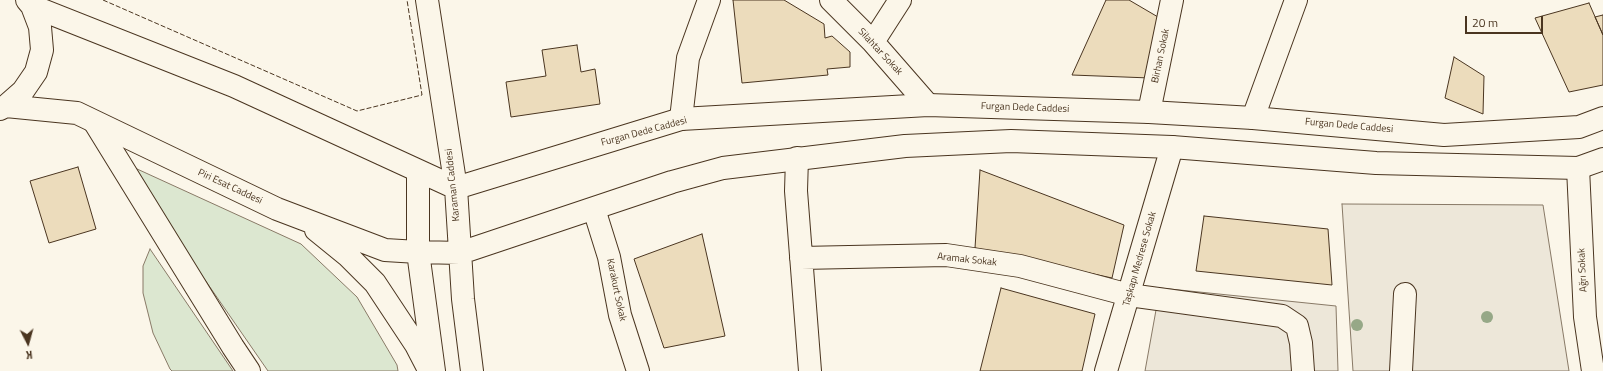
<!DOCTYPE html>
<meta charset="utf-8">
<style>
body{margin:0}
#map{position:relative;width:1603px;height:371px;overflow:hidden;background:#fbf6e9;font-family:"Titillium Web",sans-serif}
canvas{display:block}
.north{position:absolute;left:8px;top:323px;width:40px;height:40px;-webkit-text-stroke:3px #fbf6e9;paint-order:stroke;rotate:174deg;font-size:11px;font-weight:700;line-height:16px;text-align:center;color:#4a3520}
.north::after{content:'';display:block;margin:auto;width:14px;height:18px;background:#4a3520;clip-path:polygon(50% 0,100% 100%,50% 72%,0 100%)}
.scale{position:absolute;left:1465px;top:16px;width:78px;height:18px;box-sizing:border-box;border:2px solid #4a3520;border-top:0;padding-left:5px;font-size:12px;line-height:14px;white-space:nowrap;color:#4a3520;-webkit-text-stroke:3px #fbf6e9;paint-order:stroke}
</style>
<div id="map">
<canvas width="1603" height="371"></canvas>
<div class="north">K</div>
<div class="scale">20 m</div>
</div>
<script>
const ctx = document.querySelector('canvas').getContext('2d');
ctx.lineJoin = 'round';
function paint(path, color) { ctx.fillStyle = color; ctx.fill(path, 'evenodd'); }
const shape = rows => new Path2D(rows.map(r => 'M' + r).join(''));
function strokePath(path, color, width, dash) { ctx.strokeStyle = color; ctx.lineWidth = width; ctx.lineCap = dash ? 'butt' : 'round'; ctx.setLineDash(dash || []); ctx.stroke(path); }
function label(font, color, halo, rows, align = 'center') {
  ctx.font = font + ' "Titillium Web",sans-serif'; ctx.lineWidth = 3; ctx.setLineDash([]); ctx.textBaseline = 'middle'; ctx.strokeStyle = halo; ctx.fillStyle = color; for (const [text, x, y, turn = 0] of rows) {
    ctx.save(); ctx.translate(x, y); ctx.rotate((+turn || 0) * Math.PI / 180); ctx.textAlign = isNaN(turn) ? turn : align; if (halo) ctx.strokeText(text, 0, 0); ctx.fillText(text, 0, 0); ctx.restore();
  }
}
const green = shape([
 [124,163,301,244,357,297,397,365,398,371,268,371,124,163],
 [150,249,233,371,172,371,170,369,153,333,143,293,143,266,150,249]
]);
paint(green, '#dce7d0');
strokePath(green, '#887966', 1);
const parking = shape([
 [1342,204,1543,205,1569,371,1353,371,1342,204],
 [1160,288,1336,306,1338,371,1145,371,1160,288]
]);
paint(parking, '#ede7d9');
strokePath(parking, '#887966', 1);
const building = shape([
 [733,0,784,0,824,24,825,38,832,36,850,52,850,67,827,69,828,75,742,83,733,0],
 [1106,0,1129,0,1158,17,1150,78,1072,75,1106,0],
 [1589,3,1603,35,1603,85,1569,92,1535,18,1589,3],
 [1603,15,1603,35,1595,17,1603,15],
 [577,45,581,72,595,69,600,104,511,117,506,82,546,76,542,50,577,45],
 [1454,57,1484,76,1483,114,1445,98,1454,57],
 [78,167,96,229,49,243,30,181,78,167],
 [980,170,1124,225,1112,278,975,248,980,170],
 [1204,216,1328,229,1332,285,1196,271,1204,216],
 [702,234,725,336,664,348,634,259,702,234],
 [1001,288,1095,314,1082,371,980,371,1001,288]
]);
paint(building, '#ecdcbc');
strokePath(building, '#4a3520', 1);
const minor = shape([
 [831,0,873,42,928,105],
 [873,42,900,0],
 [1149,112,1172,0],
 [1253,118,1296,0],
 [681,119,688,58,709,0],
 [95,123,233,347,249,371],
 [797,158,796,191,810,371],
 [1578,168,1585,317,1593,371],
 [594,209,609,257,620,315,638,371],
 [801,258,946,255,1020,266,1129,295,1282,316,1297,326,1301,343,1303,371],
 [1106,371,1172,147],
 [1401,371,1405,294]
]);
const tertiary = shape([
 [427,0,456,188]
]);
const secondary = shape([
 [32,6,234,86,456,188],
 [6,106,77,113,277,209,385,250,418,252,460,253,672,182,723,168,905,146,1011,141,1172,147,1376,163,1578,168,1603,159],
 [0,109,6,106,23,91,36,72,42,50,40,27,32,6,27,0],
 [418,171,418,252,434,371],
 [456,188,681,119,928,105,1149,112,1253,118,1444,135,1579,127,1603,118],
 [456,188,463,299,472,371],
 [316,230,348,256,375,283,416,345,428,368]
]);
strokePath(minor, '#4a3520', 24);
strokePath(tertiary, '#4a3520', 24);
strokePath(secondary, '#4a3520', 24);
strokePath(minor, '#fbf6e9', 22);
strokePath(tertiary, '#fbf6e9', 22);
strokePath(secondary, '#fbf6e9', 22);
strokePath(shape([
 [103,0,357,111,422,95,407,0]
]), '#4a3520', 1, [5, 2]);
ctx.fillStyle = '#96a887';
for (const [x, y] of [
 [1487,317],
 [1357,325]
]) { ctx.beginPath(); ctx.arc(x, y, 6, 0, 2 * Math.PI); ctx.fill(); }
label('10px', '#4a3520', '#fbf6e9', [
 ["Silahtar Sokak",880,52,47],
 ["Birhan Sokak",1161,56,-78],
 ["Furgan Dede Caddesi",1025,108,2],
 ["Furgan Dede Caddesi",1349,126,5],
 ["Furgan Dede Caddesi",644,132,-15],
 ["Karaman Caddesi",453,185,-96],
 ["Piri Esat Caddesi",230,187,25],
 ["Taşkapı Medrese Sokak",1140,259,-74],
 ["Aramak Sokak",967,260,6],
 ["Ağrı Sokak",1583,270,-93],
 ["Karakurt Sokak",616,290,78]
]);
</script>
